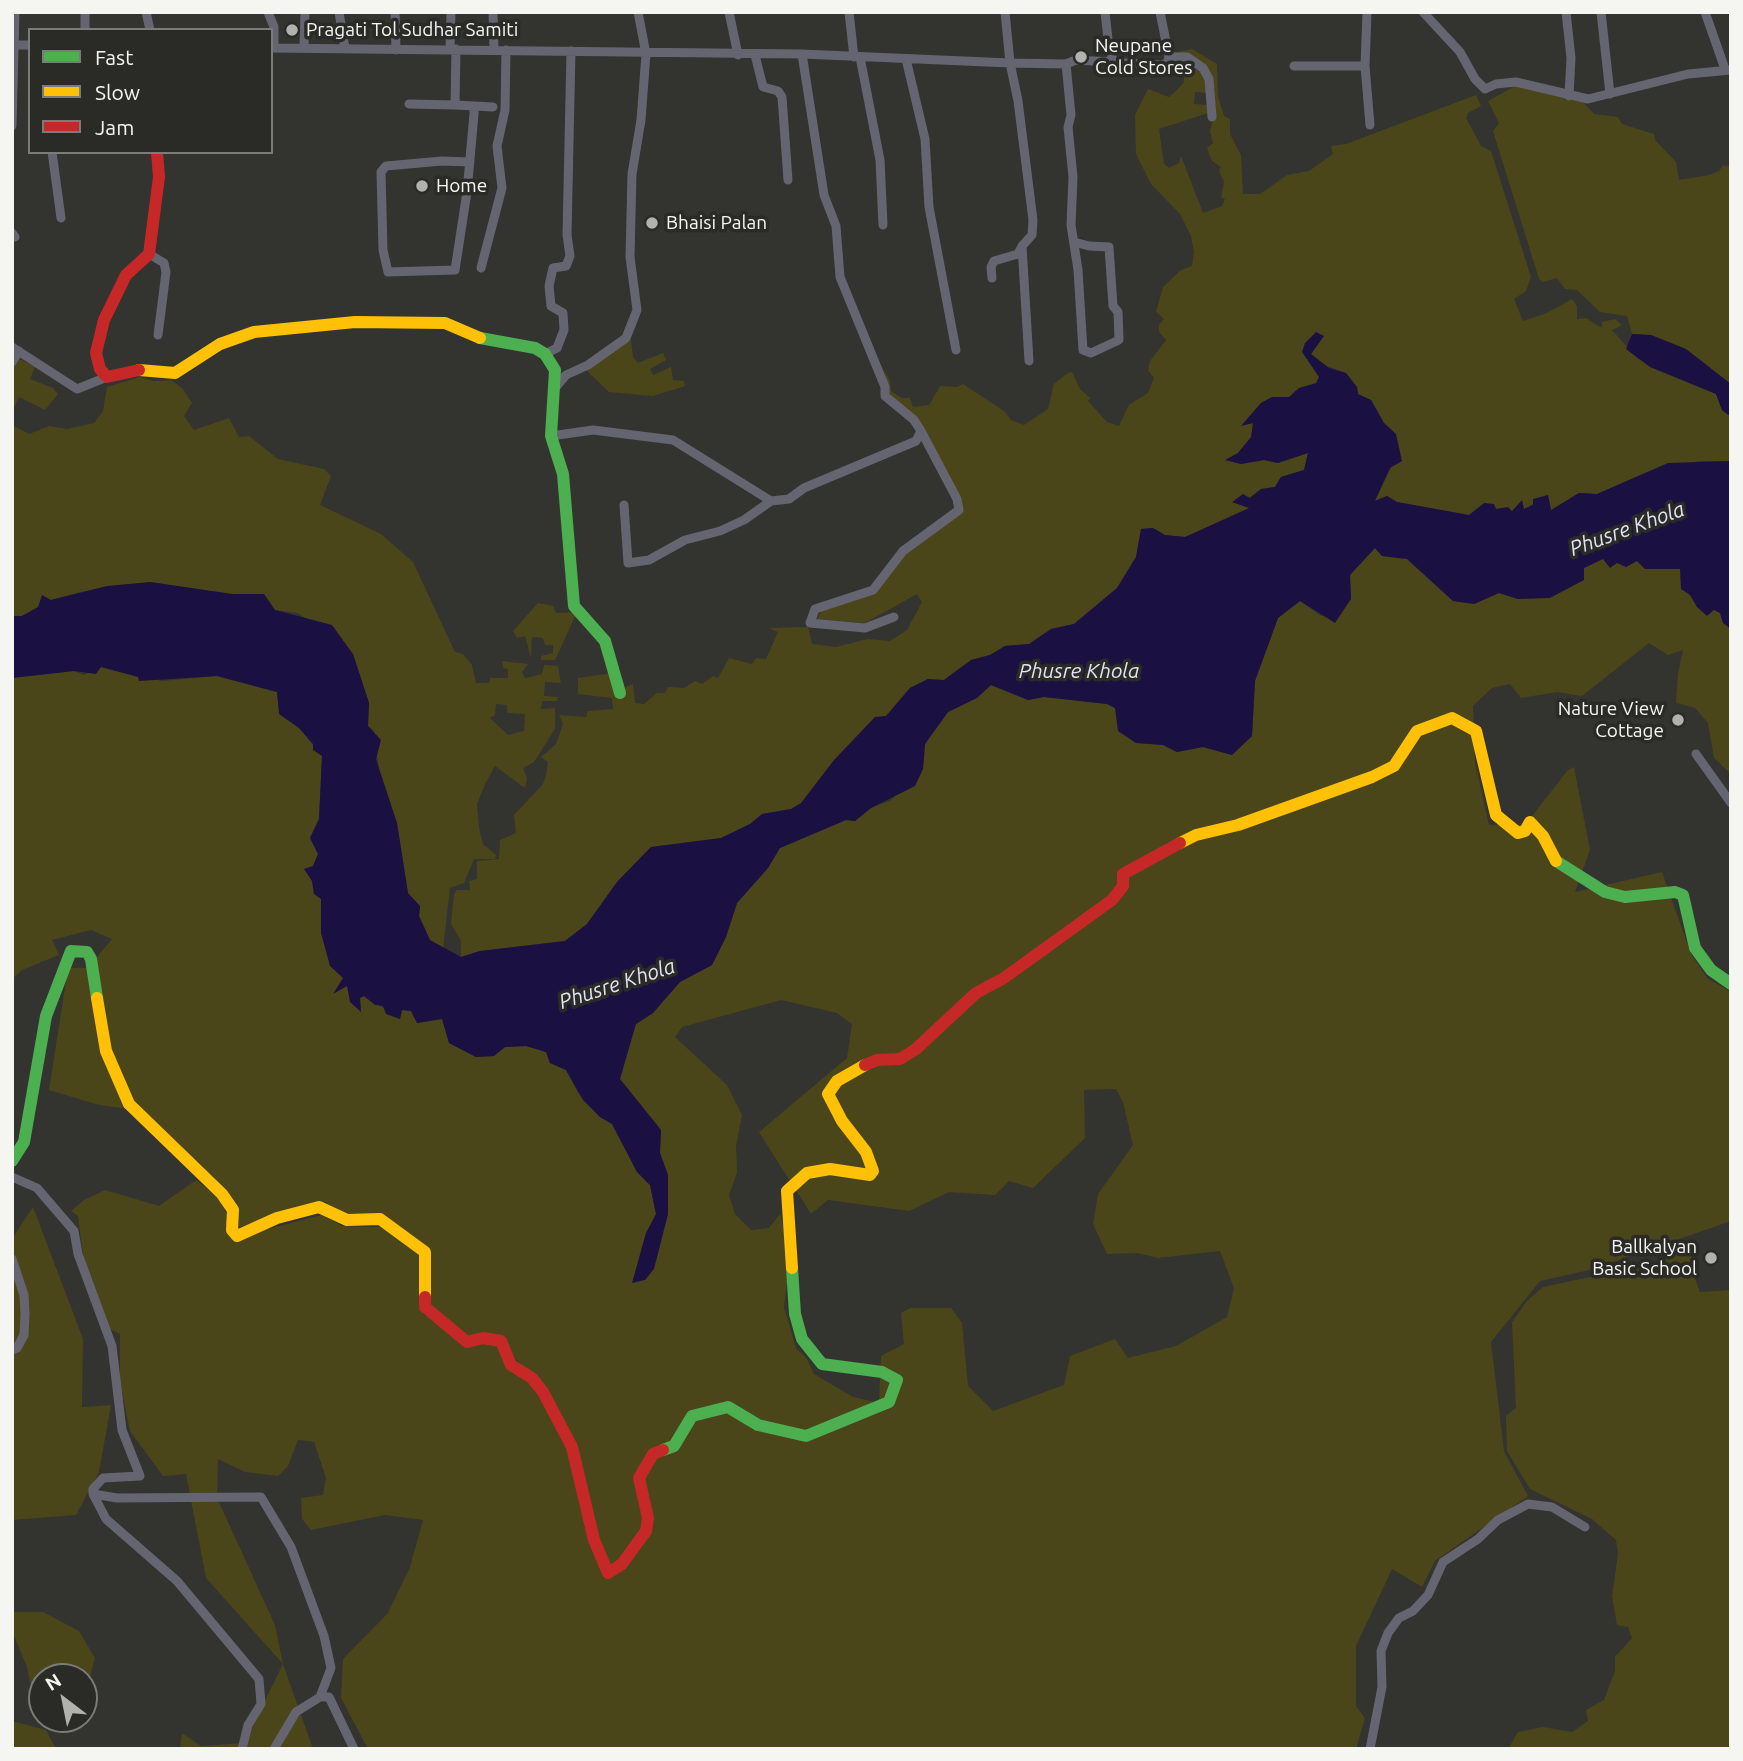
<!DOCTYPE html>
<style>
body{margin:0}
#map{position:relative;width:1743px;height:1761px;overflow:hidden;background:#333330;font-family:Ubuntu,sans-serif}
canvas{display:block}
.frame{position:absolute;inset:0;border:14px solid #f5f5f2;pointer-events:none}
.legend{position:absolute;left:28px;top:28px;width:245px;height:126px;box-sizing:border-box;background:#2a2a26;border:2px solid #7b7b78;margin:0;padding:9px 12px;list-style:none;font-size:21px;color:#f5f5f2}
.legend li{display:flex;align-items:center;gap:14px;height:35px}
.legend b{width:35px;border:2px solid #7b7b78}
.north{position:absolute;left:28px;top:1663px;width:70px;height:70px;box-sizing:border-box;background:#2a2a26;border:2px solid #7b7b78;border-radius:50%;rotate:328deg;font-size:19px;font-weight:700;line-height:28px;text-align:center;color:#f5f5f2}
.north::after{content:'';display:block;margin:auto;width:24px;height:32px;background:#b1b1ae;clip-path:polygon(50% 0,100% 100%,50% 72%,0 100%)}
</style>
<div id="map">
<canvas width="1743" height="1761"></canvas>
<div class="frame"></div>
<ul class="legend">
<li><b style="height:9px;background:#4caf50"></b>Fast</li>
<li><b style="height:9px;background:#ffc107"></b>Slow</li>
<li><b style="height:9px;background:#c62828"></b>Jam</li>
</ul>
<div class="north">N</div>
</div>
<script>
const ctx = document.querySelector('canvas').getContext('2d');
ctx.lineJoin = 'round';
function paint(path, color) { ctx.fillStyle = color; ctx.fill(path, 'evenodd'); }
const shape = rows => new Path2D(rows.map(r => 'M' + r).join(''));
function strokePath(path, color, width, dash) { ctx.strokeStyle = color; ctx.lineWidth = width; ctx.lineCap = dash ? 'butt' : 'round'; ctx.setLineDash(dash || []); ctx.stroke(path); }
function label(font, color, halo, rows, align = 'center') {
  ctx.font = font + ' Ubuntu,sans-serif'; ctx.lineWidth = 7; ctx.setLineDash([]); ctx.textBaseline = 'middle'; ctx.strokeStyle = halo; ctx.fillStyle = color; for (const [text, x, y, turn = 0] of rows) {
    ctx.save(); ctx.translate(x, y); ctx.rotate((+turn || 0) * Math.PI / 180); ctx.textAlign = isNaN(turn) ? turn : align; if (halo) ctx.strokeText(text, 0, 0); ctx.fillText(text, 0, 0); ctx.restore();
  }
}
paint(shape([
 [1192,49,1217,64,1218,97,1224,116,1230,119,1230,134,1241,155,1243,194,1260,194,1287,175,1309,171,1333,154,1331,146,1346,144,1476,95,1481,106,1468,113,1466,118,1481,146,1491,151,1531,277,1526,291,1514,299,1523,321,1547,313,1572,299,1577,306,1577,319,1586,318,1602,328,1602,322,1615,319,1622,325,1612,330,1638,359,1716,394,1722,410,1731,417,1731,461,1699,461,1647,472,1597,494,1579,493,1551,510,1548,495,1524,509,1512,511,1501,508,1469,515,1397,502,1387,496,1374,501,1391,468,1396,434,1384,423,1371,400,1358,395,1357,387,1346,373,1319,363,1311,354,1321,338,1316,332,1308,360,1319,377,1316,384,1295,391,1290,397,1272,397,1261,403,1242,425,1253,423,1252,437,1238,453,1226,460,1241,464,1264,460,1278,463,1308,453,1304,470,1281,477,1275,487,1261,489,1249,498,1233,502,1250,508,1232,518,1185,537,1165,535,1153,528,1141,529,1136,557,1117,588,1074,624,1051,629,1029,644,1005,646,990,655,971,660,944,680,928,679,910,688,886,716,845,749,801,803,791,809,762,814,750,824,721,838,651,847,617,882,587,924,565,941,480,951,461,957,461,941,451,924,454,894,457,890,470,890,469,881,477,879,477,861,499,859,500,840,516,833,514,815,543,784,546,776,548,762,541,757,556,744,563,724,559,715,586,717,588,711,613,709,612,698,578,694,578,678,612,673,622,689,633,684,635,703,644,704,657,693,665,693,668,687,684,688,695,681,702,684,713,676,718,678,729,658,752,664,756,658,766,659,778,632,769,628,808,627,812,644,836,647,868,639,890,641,907,630,922,602,917,594,865,623,817,619,822,609,874,592,909,549,948,519,963,513,926,431,890,394,886,387,884,370,890,381,891,391,902,398,910,398,913,407,929,405,940,386,957,387,963,384,1004,411,1011,420,1024,425,1048,409,1054,384,1068,373,1072,372,1080,389,1090,398,1088,401,1107,422,1119,426,1129,405,1148,393,1154,378,1148,370,1150,361,1166,340,1159,332,1159,325,1164,319,1156,312,1163,287,1181,270,1192,266,1194,252,1191,236,1180,214,1151,184,1136,154,1135,115,1148,89,1169,97,1177,90,1184,82,1184,68,1199,69,1205,74,1208,93,1195,92,1194,104,1208,105,1208,113,1159,129,1164,164,1169,168,1179,163,1181,156,1203,213,1222,206,1225,199,1221,198,1224,182,1219,171,1221,167,1212,161,1207,148,1213,143,1210,131,1214,117,1209,72,1171,53],
 [1517,85,1583,102,1594,114,1618,117,1622,124,1654,134,1655,140,1676,162,1679,180,1709,175,1719,171,1723,165,1731,167,1731,385,1686,349,1651,335,1632,334,1627,316,1600,312,1577,290,1565,289,1557,278,1543,282,1539,279,1493,131,1499,123,1488,101],
 [631,340,633,357,638,363,663,353,666,360,650,369,653,375,671,367,673,380,684,381,685,386,653,396,609,392,586,370],
 [20,359,35,367,30,379,53,388,58,394,45,410,19,397,12,412,12,367],
 [140,377,154,381,171,380,183,389,192,403,184,416,194,430,229,418,239,437,249,436,278,459,324,469,331,476,320,505,381,534,413,562,455,652,463,654,472,665,476,683,489,683,490,678,508,678,508,669,503,668,502,661,528,664,522,672,525,678,542,674,544,665,558,666,561,683,545,682,544,696,558,697,557,701,542,701,541,709,555,708,555,729,534,762,523,768,527,778,525,788,495,766,485,784,477,804,479,828,483,844,496,855,495,859,474,859,464,883,450,888,443,949,430,940,419,916,420,906,408,894,397,823,380,778,374,731,368,726,369,703,353,654,298,613,275,610,264,594,232,594,150,582,81,592,51,600,22,616,12,616,12,425,29,434,49,426,67,429,94,423,103,411,107,387],
 [496,704,507,705,507,713,525,714,524,731,508,735,490,718,495,715],
 [1375,548,1382,556,1407,559,1453,601,1474,604,1499,593,1518,599,1603,559,1617,563,1637,561,1645,569,1680,569,1690,595,1720,613,1723,623,1731,629,1731,774,1714,758,1708,723,1695,708,1676,703,1678,673,1683,650,1668,655,1649,643,1582,696,1557,692,1521,698,1510,684,1492,688,1473,706,1475,762,1489,825,1525,825,1568,770,1574,767,1590,850,1575,892,1662,872,1691,954,1707,978,1731,992,1731,1221,1590,1270,1540,1281,1491,1342,1504,1451,1528,1496,1435,1561,1422,1587,1392,1569,1356,1646,1356,1706,1365,1718,1356,1749,368,1749,341,1698,343,1659,388,1613,410,1567,423,1520,385,1515,311,1530,302,1519,301,1498,323,1495,326,1478,314,1442,298,1440,288,1466,278,1476,245,1472,218,1459,217,1498,275,1625,283,1664,313,1749,180,1749,182,1733,201,1746,244,1743,283,1664,206,1578,186,1474,163,1476,130,1431,120,1382,120,1334,110,1329,92,1286,83,1255,78,1216,71,1211,84,1200,105,1190,159,1206,196,1180,221,1200,228,1218,229,1234,260,1231,322,1215,342,1226,381,1227,420,1252,423,1314,442,1325,460,1344,470,1346,485,1342,499,1346,527,1379,576,1451,501,1337,470,1340,429,1305,428,1249,379,1216,345,1216,325,1202,236,1228,236,1210,136,1110,99,1105,49,1090,68,968,88,968,112,939,91,930,52,940,59,955,22,970,12,979,12,678,74,671,84,675,101,667,162,681,217,676,277,692,280,714,299,728,322,756,319,819,310,838,318,854,313,866,305,869,312,881,314,894,321,898,321,933,343,978,335,992,347,985,361,1010,360,998,364,996,400,1018,402,1010,411,1011,417,1023,442,1019,449,1043,476,1057,494,1056,505,1047,526,1046,546,1052,550,1063,566,1070,578,1093,600,1117,612,1124,637,1172,650,1185,656,1214,646,1233,633,1283,660,1240,668,1214,668,1175,660,1153,661,1130,620,1079,621,1065,636,1024,653,1013,680,982,712,965,726,937,737,903,768,868,780,848,846,820,855,821,871,808,890,801,923,769,925,744,948,712,976,698,991,685,1028,700,1044,697,1107,704,1115,708,1137,743,1163,745,1177,752,1203,747,1232,755,1252,736,1255,681,1278,618,1300,601,1321,616,1351,599,1350,575],
 [781,1000,837,1013,852,1024,847,1058,759,1132,811,1214,828,1200,909,1211,949,1192,995,1195,1009,1181,1033,1188,1085,1138,1084,1090,1116,1089,1123,1102,1133,1145,1098,1194,1093,1224,1107,1254,1137,1253,1158,1258,1220,1251,1234,1288,1227,1317,1176,1346,1128,1358,1115,1339,1070,1356,1064,1385,993,1411,968,1386,962,1323,951,1308,910,1308,901,1313,904,1344,881,1356,879,1403,853,1397,814,1374,807,1359,796,1348,784,1307,791,1254,780,1214,769,1228,751,1230,735,1214,729,1195,737,1173,736,1146,742,1115,727,1085,675,1037,682,1027],
 [538,603,553,606,556,613,577,612,555,660,541,660,541,656,553,653,553,645,545,645,543,638,532,637,531,658,525,636,517,638,513,631],
 [33,1207,83,1339,82,1407,111,1405,99,1472,76,1515,12,1520,12,1239],
 [1691,1245,1692,1271,1700,1292,1731,1290,1731,1749,1508,1749,1518,1732,1543,1727,1572,1732,1588,1721,1586,1710,1604,1700,1615,1671,1615,1657,1632,1638,1628,1627,1617,1625,1612,1596,1618,1554,1616,1540,1592,1519,1530,1489,1507,1451,1506,1416,1516,1408,1512,1322,1527,1301,1543,1287,1655,1263],
 [12,1612,43,1612,79,1631,95,1658,88,1684,89,1717,84,1716,84,1677,42,1677,42,1699,33,1696,27,1667,12,1631],
 [12,1721,46,1730,56,1749,12,1749]
]), '#4b461a');
paint(shape([
 [1316,332,1324,336,1311,354,1329,368,1346,373,1357,387,1358,394,1371,400,1384,423,1396,434,1402,461,1390,468,1375,501,1387,496,1397,502,1469,515,1484,503,1494,504,1496,509,1508,507,1512,511,1522,500,1524,509,1533,505,1533,499,1548,495,1551,510,1579,493,1597,494,1668,463,1731,461,1731,629,1723,623,1720,613,1714,610,1707,616,1697,607,1690,595,1681,589,1680,569,1645,569,1637,561,1626,567,1617,563,1610,568,1603,559,1584,568,1584,580,1550,598,1518,599,1499,593,1474,604,1453,601,1407,559,1382,556,1375,548,1350,575,1351,599,1335,623,1300,601,1278,618,1255,681,1252,736,1232,755,1203,747,1177,752,1163,745,1136,743,1118,731,1115,708,1107,704,1044,697,1028,700,991,685,977,698,948,712,925,744,923,769,915,786,871,808,855,821,846,820,780,848,768,868,737,903,726,937,712,965,680,982,653,1013,636,1024,620,1079,661,1130,660,1153,668,1175,668,1214,654,1269,645,1280,632,1283,646,1233,656,1214,650,1185,637,1172,612,1124,600,1117,583,1100,566,1070,550,1063,546,1052,526,1046,505,1047,494,1056,476,1057,449,1043,442,1019,417,1023,411,1011,402,1010,400,1019,386,1014,383,1006,375,1005,364,996,360,998,361,1012,350,1002,347,986,333,994,343,978,330,966,321,933,321,899,314,894,312,881,304,869,313,866,318,854,310,838,319,819,322,756,313,750,313,744,299,728,279,714,277,692,217,676,139,681,138,677,101,667,96,674,74,671,12,678,12,616,22,616,38,607,42,595,51,600,107,586,150,582,232,594,264,594,275,610,332,625,353,654,369,703,368,726,381,740,376,759,397,823,408,893,420,906,419,916,430,940,461,957,480,951,565,941,587,924,617,882,651,847,721,838,750,824,762,814,791,809,801,803,834,760,875,717,886,716,910,688,928,679,944,680,971,660,990,655,1005,646,1029,644,1051,629,1074,624,1117,588,1136,557,1141,529,1153,528,1165,535,1185,537,1249,508,1232,502,1243,494,1250,498,1261,489,1275,487,1281,477,1304,470,1308,453,1278,463,1264,460,1241,464,1225,460,1238,453,1251,437,1253,423,1241,426,1261,403,1272,397,1289,397,1299,388,1316,383,1319,377,1302,352,1305,343],
 [1632,334,1651,335,1686,349,1731,384,1731,417,1722,410,1716,394,1650,367,1626,349]
]), '#1a1142');
strokePath(shape([
 [146,12,150,30],
 [268,12,274,27,274,48],
 [339,12,345,49],
 [395,12,396,50],
 [493,12,494,49],
 [729,12,738,55],
 [849,12,854,57],
 [1105,12,1109,48,1114,62],
 [1367,12,1365,66,1370,125],
 [1423,12,1460,52,1475,79,1485,89,1496,84,1516,82,1588,99,1688,74,1731,70],
 [1566,12,1571,58,1569,96],
 [1601,12,1610,94],
 [1705,12,1725,69],
 [85,30,85,12],
 [12,45,30,45],
 [304,47,305,12],
 [271,48,802,54,1010,63,1005,12],
 [450,49,451,12],
 [456,49,455,105,474,106,474,114,467,192,455,270,388,272,383,250,381,172,386,166,442,161,470,162],
 [755,55,763,87,778,91,782,97,788,180],
 [860,57,880,160,883,225],
 [1169,57,1187,57,1203,68,1209,79,1212,117],
 [906,59,925,139,929,207,956,350],
 [1066,64,1071,115,1068,127,1073,177,1071,225,1078,270,1083,350,1091,353,1119,340,1118,312,1113,306,1109,247,1089,246,1074,242],
 [1294,66,1365,66],
 [409,104,455,105],
 [474,106,493,107],
 [12,126,15,12],
 [52,152,61,218],
 [12,233,15,237],
 [149,254,164,263,166,272,158,335],
 [481,268,502,188,497,146,505,110,506,50],
 [992,278,991,267,994,261,1018,254,1021,248],
 [12,347,77,389,107,377],
 [545,354,557,348,564,330,563,313,551,306,549,286,553,268,566,266,570,256,567,235,571,51],
 [1029,361,1022,246,1032,235,1033,220,1018,101,1010,63,1066,64,1076,60,1161,65,1167,63,1169,57,1160,12],
 [12,362,19,351],
 [555,388,566,375,588,365,626,338,637,310,630,257,632,174,641,120,646,54,638,12],
 [551,436,593,430,673,440,771,501,789,499,804,488,916,441,921,431,914,420,885,396,885,387,840,277,836,226,824,195,802,54],
 [624,505,628,563,649,560,685,540,720,531,744,520,771,501],
 [894,617,865,628,810,623,815,609,873,590,903,551,959,510,957,499,921,431],
 [1696,754,1731,803],
 [12,1177,37,1188,74,1231,78,1254,112,1346,122,1430,140,1476,103,1478,93,1489,93,1494,106,1519,177,1581,259,1679,261,1704,248,1725,242,1749],
 [12,1259,24,1295,25,1314,24,1335,17,1348,12,1350],
 [93,1494,117,1498,261,1497,291,1547,324,1636,331,1668,320,1697],
 [274,1749,296,1712,320,1697,329,1697,354,1749],
 [1370,1749,1382,1687,1381,1651,1388,1633,1399,1618,1413,1611,1428,1595,1443,1562,1478,1539,1498,1520,1528,1504,1552,1507,1585,1527]
]), '#656571', 9);
strokePath(shape([
 [480,338,535,348,545,354,555,370,551,436,563,474,574,606,605,641,620,693],
 [1556,861,1605,892,1625,897,1675,892,1683,895,1695,948,1711,970,1731,984],
 [12,1161,24,1142,46,1016,71,951,87,952,91,959,97,998],
 [663,1450,674,1446,692,1416,728,1407,758,1425,806,1436,889,1402,897,1380,882,1372,822,1364,802,1339,795,1314,792,1268]
]), '#4caf50', 12);
strokePath(shape([
 [139,370,175,373,220,344,254,332,355,322,445,323,480,338],
 [1180,843,1196,835,1238,825,1372,777,1394,766,1417,731,1452,718,1476,731,1496,815,1518,833,1525,831,1530,822,1543,836,1556,861],
 [97,998,106,1051,129,1104,222,1194,233,1210,232,1230,237,1236,277,1218,319,1207,347,1220,380,1219,425,1252,425,1297],
 [792,1268,787,1191,807,1173,830,1169,870,1175,873,1171,866,1152,842,1121,828,1094,837,1081,865,1065]
]), '#ffc107', 12);
strokePath(shape([
 [139,370,107,377,100,369,96,353,104,320,126,275,149,254,159,177,157,152],
 [865,1065,877,1060,900,1059,916,1049,976,993,1004,978,1112,900,1123,886,1123,874,1180,843],
 [425,1297,425,1307,467,1342,483,1338,501,1341,511,1365,532,1378,543,1392,572,1447,594,1540,608,1573,622,1564,646,1531,648,1518,639,1478,653,1454,663,1450]
]), '#c62828', 12);
for (const [x, y, r, color] of [
 [292,30,7,"#b1b1ae"],
 [1081,57,7,"#b1b1ae"],
 [422,186,7,"#b1b1ae"],
 [652,223,7,"#b1b1ae"],
 [1678,720,7,"#b1b1ae"],
 [1711,1258,7,"#b1b1ae"]
]) { const dot = new Path2D(); dot.arc(x, y, r, 0, 2 * Math.PI); ctx.fillStyle = color; ctx.fill(dot); strokePath(dot, '#2a2a26', 2.5); }
label('19px', '#f5f5f2', '#2a2a26', [
 ["Pragati Tol Sudhar Samiti",306,30],
 ["Neupane",1095,46],
 ["Cold Stores",1095,68],
 ["Home",436,186],
 ["Bhaisi Palan",666,223],
 ["Nature View",1664,709,"right"],
 ["Cottage",1664,731,"right"],
 ["Ballkalyan",1697,1247,"right"],
 ["Basic School",1697,1269,"right"]
], 'left');
label('italic 21px', '#e1e2f5', '#2a2a26', [
 ["Phusre Khola",1627,529,-20],
 ["Phusre Khola",1079,671],
 ["Phusre Khola",617,984,-18]
]);
</script>
